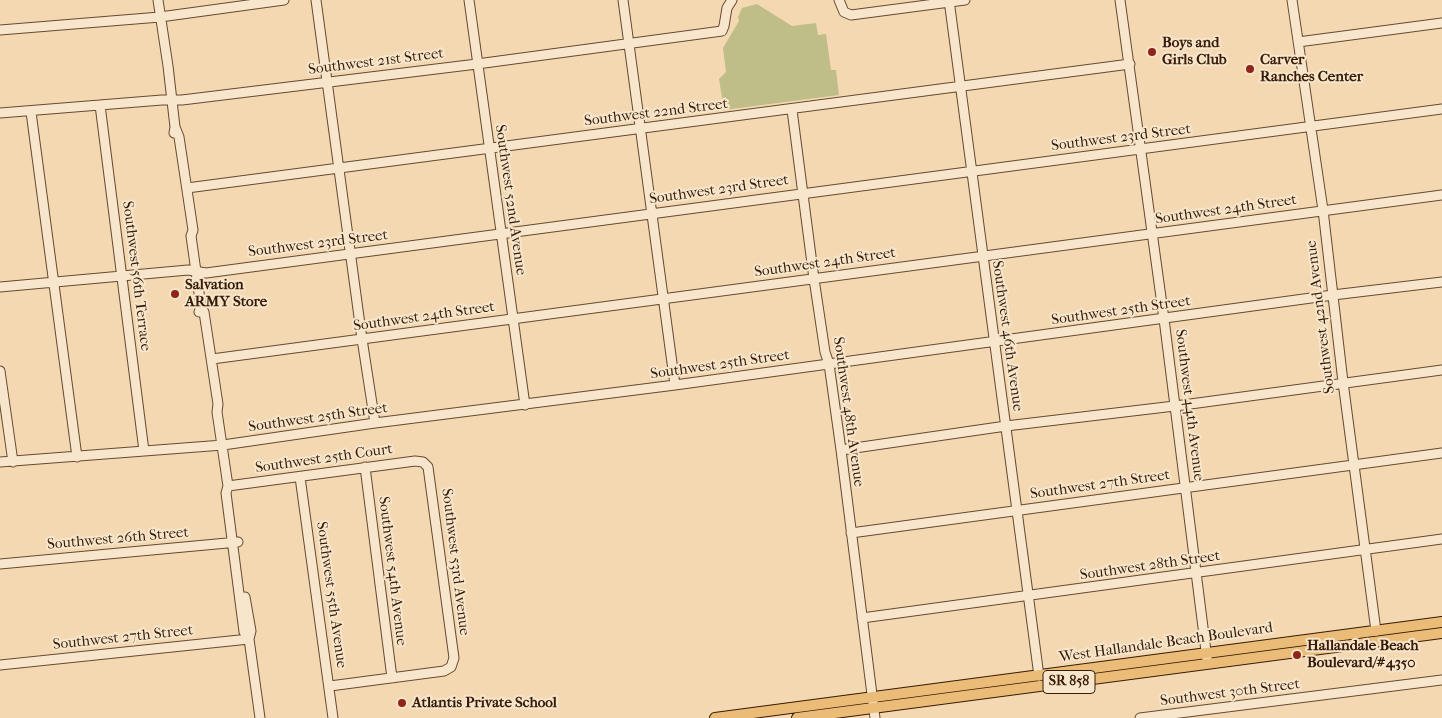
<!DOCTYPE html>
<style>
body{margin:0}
canvas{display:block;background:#f3d8b1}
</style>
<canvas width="1442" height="718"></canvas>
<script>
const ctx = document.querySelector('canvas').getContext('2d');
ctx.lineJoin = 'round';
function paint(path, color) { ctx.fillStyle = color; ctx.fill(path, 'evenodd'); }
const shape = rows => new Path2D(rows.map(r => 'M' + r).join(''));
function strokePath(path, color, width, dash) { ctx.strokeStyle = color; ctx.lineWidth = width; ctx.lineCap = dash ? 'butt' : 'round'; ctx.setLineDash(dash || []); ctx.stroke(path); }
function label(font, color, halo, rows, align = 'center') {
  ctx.font = font + ' "IM FELL French Canon",serif'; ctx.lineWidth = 4; ctx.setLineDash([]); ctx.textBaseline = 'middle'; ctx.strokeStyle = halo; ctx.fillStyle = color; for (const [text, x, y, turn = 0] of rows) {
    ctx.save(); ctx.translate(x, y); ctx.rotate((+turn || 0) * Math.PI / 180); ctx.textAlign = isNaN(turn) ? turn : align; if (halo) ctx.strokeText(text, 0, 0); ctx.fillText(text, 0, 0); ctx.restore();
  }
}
paint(shape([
 [757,4,792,26,816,23,818,35,826,34,831,70,836,70,839,95,724,110,719,79,726,72,723,48,739,21,738,17,742,8]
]), '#bfbe89');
const minor = shape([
 [158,0,168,66,175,127,174,133],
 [316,0,362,339,375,423],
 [469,0,525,405],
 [623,0,675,385],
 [839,0,844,12,851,15,965,0],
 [949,0,1039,676],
 [1120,0,1164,319,1207,659],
 [1292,0,1323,210,1343,382,1376,631],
 [0,30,160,17,284,0],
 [1298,42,1442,23],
 [100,105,144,451],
 [792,110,814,279,825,352,829,364,841,450,875,718],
 [31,112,77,457],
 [0,113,162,100,182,100,477,64,722,31,724,26,727,8,732,0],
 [175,127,179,137,193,230,191,236,201,307,199,312],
 [187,188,1130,64],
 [0,287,188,270,206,273,1442,109],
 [201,307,204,312,218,404,217,412,228,486,226,493,244,632,249,639],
 [212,359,1442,195],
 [0,371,13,462],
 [841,450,1006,426,1183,405,1442,370],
 [0,462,223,445,375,423,675,385,1333,295,1442,282],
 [365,467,392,678],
 [300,477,333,718],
 [228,486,415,461,423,462,428,467,454,658,451,667,444,671,330,686],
 [851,533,1442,453],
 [0,564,238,542],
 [245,597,251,631,249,639,260,718],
 [862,618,1442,539],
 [0,665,249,639],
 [1140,718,1442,680]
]);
const major = shape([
 [715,718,1442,622],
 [797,718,1442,633]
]);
strokePath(minor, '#664a32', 11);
strokePath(major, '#371b07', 12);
strokePath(minor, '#f7e6cc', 9);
strokePath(major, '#eabc78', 10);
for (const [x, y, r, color] of [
 [1152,52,5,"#8f2418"],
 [1250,69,5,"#8f2418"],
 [175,294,5,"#8f2418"],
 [1297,655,5,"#8f2418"],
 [402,703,5,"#8f2418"]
]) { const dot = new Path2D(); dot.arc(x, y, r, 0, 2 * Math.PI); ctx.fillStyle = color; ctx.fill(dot); strokePath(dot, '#f7e6cc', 2); }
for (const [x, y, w] of [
 [1069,682,52]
]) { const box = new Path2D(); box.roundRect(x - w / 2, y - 11.5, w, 23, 4); ctx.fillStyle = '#f7e6cc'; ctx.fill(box); strokePath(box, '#371b07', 1); }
label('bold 14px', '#371b07', null, [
 ["SR 858",1069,682]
]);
label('bold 15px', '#371b07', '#f7e6cc', [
 ["Boys and",1162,43],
 ["Girls Club",1162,60],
 ["Carver",1260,60],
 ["Ranches Center",1260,77],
 ["Salvation",185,285],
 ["ARMY Store",185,302],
 ["Hallandale Beach",1307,646],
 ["Boulevard/#4350",1307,663],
 ["Atlantis Private School",412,703]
], 'left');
label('15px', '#371b07', '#f7e6cc', [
 ["Southwest 21st Street",376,62,-7],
 ["Southwest 22nd Street",656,113,-7],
 ["Southwest 23rd Street",1121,138,-7],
 ["Southwest 23rd Street",719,190,-8],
 ["Southwest 52nd Avenue",510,200,82],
 ["Southwest 24th Street",1226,210,-8],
 ["Southwest 23rd Street",318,244,-7],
 ["Southwest 24th Street",825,263,-8],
 ["Southwest 56th Terrace",136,276,83],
 ["Southwest 25th Street",1121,311,-8],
 ["Southwest 24th Street",424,317,-8],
 ["Southwest 42nd Avenue",1321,317,-97],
 ["Southwest 46th Avenue",1007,336,82],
 ["Southwest 25th Street",720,365,-8],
 ["Southwest 44th Avenue",1189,405,83],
 ["Southwest 48th Avenue",848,412,82],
 ["Southwest 25th Street",318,418,-8],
 ["Southwest 25th Court",324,459,-8],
 ["Southwest 27th Street",1100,485,-8],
 ["Southwest 26th Street",118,539,-5],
 ["Southwest 53rd Avenue",455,562,83],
 ["Southwest 28th Street",1150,566,-8],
 ["Southwest 54th Avenue",392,571,83],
 ["Southwest 55th Avenue",331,595,82],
 ["Southwest 27th Street",123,638,-6],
 ["West Hallandale Beach Boulevard",1166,643,-8],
 ["Southwest 30th Street",1230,693,-7]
]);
</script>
